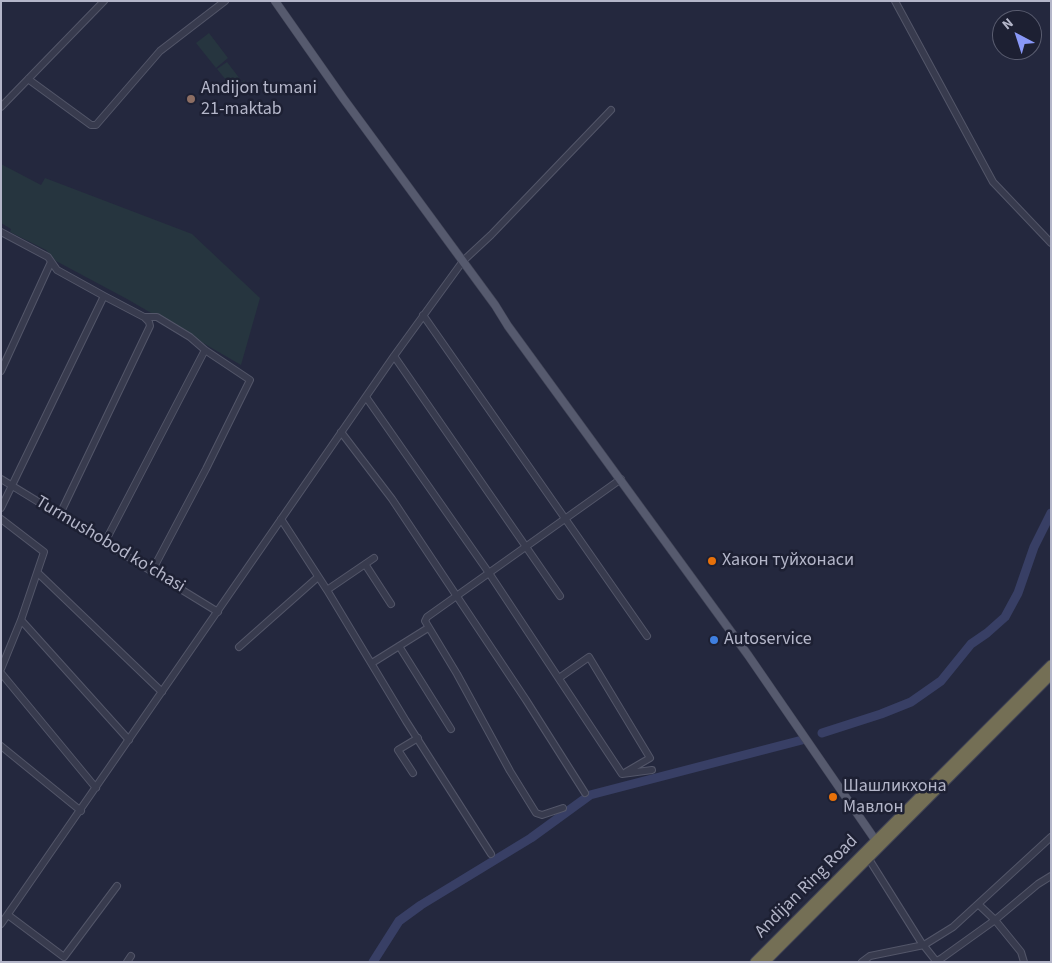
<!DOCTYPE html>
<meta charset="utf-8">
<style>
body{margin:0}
#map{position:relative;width:1052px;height:963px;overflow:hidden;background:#24283e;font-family:"Source Sans 3",sans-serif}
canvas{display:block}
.frame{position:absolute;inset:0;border:2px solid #b4b6c9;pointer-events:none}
.north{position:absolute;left:992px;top:10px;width:50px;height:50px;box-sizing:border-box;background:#1d2033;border:1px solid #595c6f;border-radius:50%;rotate:320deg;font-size:14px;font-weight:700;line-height:20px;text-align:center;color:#b4b6c9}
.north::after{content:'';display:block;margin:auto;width:18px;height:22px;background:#8998f8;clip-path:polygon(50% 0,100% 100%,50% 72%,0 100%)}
</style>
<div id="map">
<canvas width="1052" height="963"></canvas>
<div class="frame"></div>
<div class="north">N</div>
</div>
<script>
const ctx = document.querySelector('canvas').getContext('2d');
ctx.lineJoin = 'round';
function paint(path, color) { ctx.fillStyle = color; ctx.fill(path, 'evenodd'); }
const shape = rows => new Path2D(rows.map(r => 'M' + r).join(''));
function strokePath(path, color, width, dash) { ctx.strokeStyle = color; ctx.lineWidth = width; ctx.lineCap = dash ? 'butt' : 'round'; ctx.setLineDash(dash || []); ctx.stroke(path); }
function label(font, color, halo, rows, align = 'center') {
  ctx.font = font + ' "Source Sans 3",sans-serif'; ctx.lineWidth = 5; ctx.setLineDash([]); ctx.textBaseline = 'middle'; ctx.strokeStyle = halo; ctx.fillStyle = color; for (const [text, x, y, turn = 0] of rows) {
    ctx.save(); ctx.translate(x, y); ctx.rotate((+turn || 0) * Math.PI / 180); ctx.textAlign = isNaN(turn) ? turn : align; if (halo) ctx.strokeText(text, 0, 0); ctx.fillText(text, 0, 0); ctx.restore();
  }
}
paint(shape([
 [209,33,228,58,216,68,196,43],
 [227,62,240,79,231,86,217,69],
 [244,80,249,87,238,96,232,90],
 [1,164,41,185,45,178,192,234,260,298,241,365,127,299,56,261,46,250,10,232,11,229,1,223]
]), '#26353f');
strokePath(shape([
 [822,733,881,714,911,702,941,681,971,644,987,633,1005,617,1018,593,1034,547,1051,513],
 [373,962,399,921,421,905,531,838,590,795,802,740]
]), '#383f65', 9);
const minor = shape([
 [895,1,993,182,1051,243],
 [28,79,91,125,96,125,160,51,225,1],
 [1,107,104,1],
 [1,232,48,257,57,270,104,296,144,317,157,317,190,337,205,350,250,380,206,469,152,571],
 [423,315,647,636],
 [394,356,560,596],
 [1,371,51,262],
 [366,397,489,573,622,774,652,770],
 [341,432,392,499,526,700,585,793],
 [1,479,218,612],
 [1,508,104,296],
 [60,514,150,326,149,322,144,317],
 [1,519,44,552,21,620,1,669],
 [281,519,327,590,406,721,491,854],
 [105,542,205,350],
 [365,564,391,604],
 [38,573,162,692],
 [327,590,374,558],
 [21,620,129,740],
 [399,646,451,729],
 [239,647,318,577],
 [372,663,428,628],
 [1,673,96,788],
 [559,678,589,657,650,758,626,772],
 [1,746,81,811],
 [413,773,398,750,418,738],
 [563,808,542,815,536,813,510,771,457,674,425,621,427,617,621,479],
 [867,856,921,942,936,961],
 [978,904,995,920,1021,952,1024,962],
 [8,915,64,957,117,886],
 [1,924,394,356,463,261,491,235,611,110],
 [127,962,131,956],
 [862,962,870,956,924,945,953,927,1051,837],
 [935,962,942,958,995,920,1038,884,1051,876]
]);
const major = shape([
 [275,1,343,98,495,305,508,326,748,655,876,841,880,844]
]);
const highway = shape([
 [755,962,1051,665],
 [765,962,1051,675]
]);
strokePath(minor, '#535669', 8);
strokePath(major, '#414457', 9);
strokePath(highway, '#404356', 11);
strokePath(minor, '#383b4e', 6);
strokePath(major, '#565a6e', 8);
strokePath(highway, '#746f55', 9);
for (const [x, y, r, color] of [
 [191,99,5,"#8d6e63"],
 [712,561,5,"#e8710a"],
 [714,640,5,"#3f7fe0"],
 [833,797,5,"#e8710a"]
]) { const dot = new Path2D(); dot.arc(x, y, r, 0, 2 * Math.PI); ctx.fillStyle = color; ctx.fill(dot); strokePath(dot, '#1d2033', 2); }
label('18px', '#b4b6c9', '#1d2033', [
 ["Andijon tumani",201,89],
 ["21-maktab",201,110],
 ["Хакон туйхонаси",722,561],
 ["Autoservice",724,640],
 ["Шашликхона",843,787],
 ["Мавлон",843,808]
], 'left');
label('18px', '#b4b6c9', '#1d2033', [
 ["Turmushobod ko'chasi",110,545,31],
 ["Andijan Ring Road",807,887,-45]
]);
</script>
